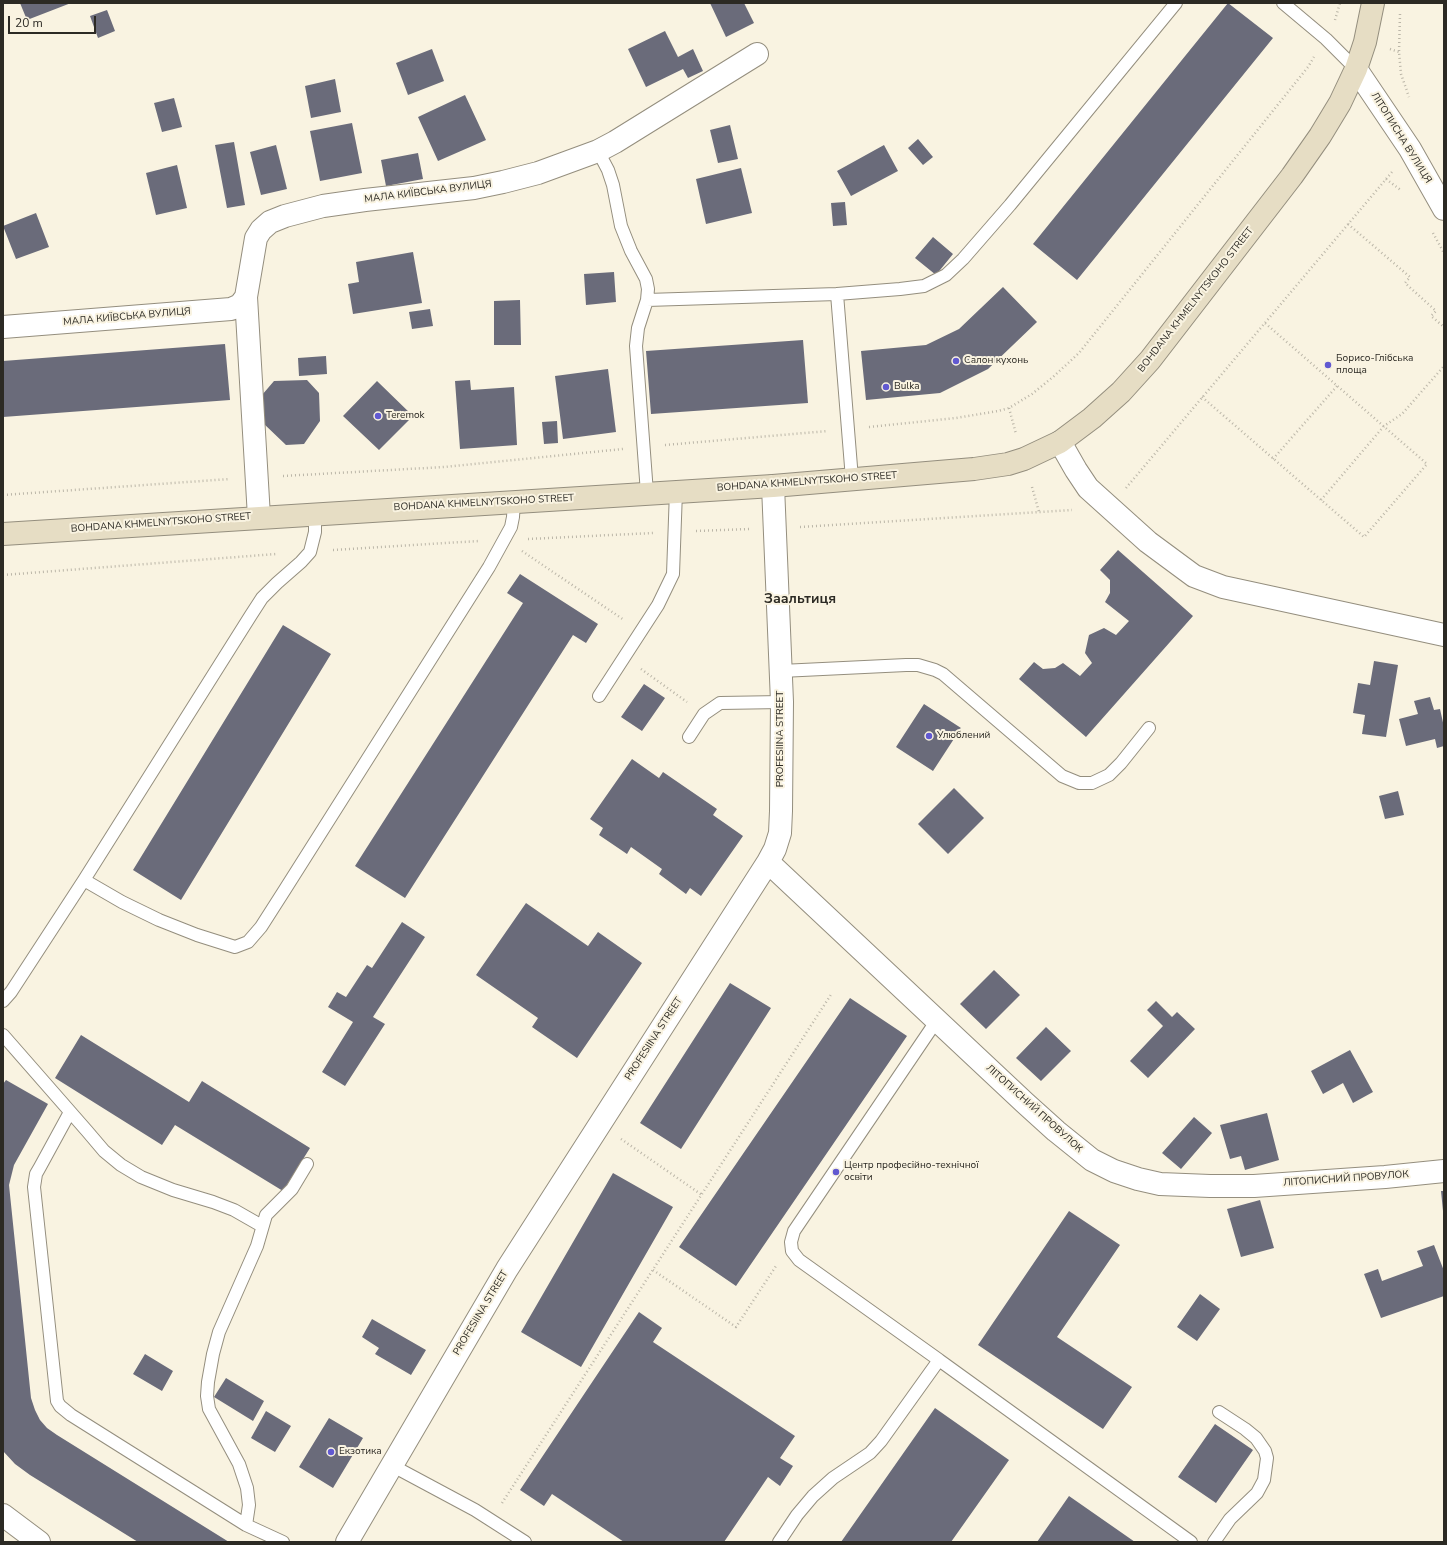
<!DOCTYPE html>
<meta charset="utf-8">
<style>
body{margin:0}
#map{position:relative;width:1447px;height:1545px;overflow:hidden;background:#f9f3e1;font-family:"Nunito Sans",sans-serif}
canvas{display:block}
.frame{position:absolute;inset:0;border:4px solid #2c2a24;pointer-events:none}
.scale{position:absolute;left:8px;top:16px;width:88px;height:18px;box-sizing:border-box;border:2px solid #2c2a24;border-top:0;padding-left:5px;font-size:12px;line-height:14px;white-space:nowrap;color:#2c2a24;-webkit-text-stroke:3px #f9f3e1;paint-order:stroke}
</style>
<div id="map">
<canvas width="1447" height="1545"></canvas>
<div class="frame"></div>
<div class="scale">20 m</div>
</div>
<script>
const ctx = document.querySelector('canvas').getContext('2d');
ctx.lineJoin = 'round';
function paint(path, color) { ctx.fillStyle = color; ctx.fill(path, 'evenodd'); }
const shape = rows => new Path2D(rows.map(r => 'M' + r).join(''));
function strokePath(path, color, width, dash) { ctx.strokeStyle = color; ctx.lineWidth = width; ctx.lineCap = dash ? 'butt' : 'round'; ctx.setLineDash(dash || []); ctx.stroke(path); }
function label(font, color, halo, rows, align = 'center') {
  ctx.font = font + ' "Nunito Sans",sans-serif'; ctx.lineWidth = 4; ctx.setLineDash([]); ctx.textBaseline = 'middle'; ctx.strokeStyle = halo; ctx.fillStyle = color; for (const [text, x, y, turn = 0] of rows) {
    ctx.save(); ctx.translate(x, y); ctx.rotate((+turn || 0) * Math.PI / 180); ctx.textAlign = isNaN(turn) ? turn : align; if (halo) ctx.strokeText(text, 0, 0); ctx.fillText(text, 0, 0); ctx.restore();
  }
}
paint(shape([
 [20,3,71,3,27,20],
 [710,3,744,3,754,23,726,37],
 [1228,3,1273,38,1077,280,1033,244],
 [107,10,115,31,98,38,90,16],
 [665,31,678,57,693,49,703,71,688,78,683,69,646,87,628,49],
 [432,49,444,81,408,95,396,63],
 [335,79,341,112,311,118,305,86],
 [465,95,486,140,438,161,418,117],
 [174,98,182,127,162,132,154,103],
 [352,123,362,173,320,181,310,131],
 [730,125,738,159,718,163,710,130],
 [918,139,933,157,923,165,908,148],
 [234,142,245,205,227,208,215,145],
 [276,145,287,189,261,195,250,152],
 [884,145,898,171,851,196,837,171],
 [418,153,423,179,386,186,381,160],
 [177,165,187,208,156,215,146,173],
 [741,168,752,213,706,224,696,179],
 [845,202,847,225,833,226,831,203],
 [36,213,49,247,16,259,3,226],
 [933,237,953,254,936,275,915,258],
 [413,252,422,303,353,314,348,284,359,282,356,262],
 [614,272,616,302,586,305,584,274],
 [1003,287,1037,322,988,369,940,393,866,400,861,351,926,345,959,329],
 [520,300,521,345,494,345,494,301],
 [430,309,433,326,412,329,409,312],
 [803,340,808,403,651,414,646,351],
 [225,344,230,400,3,417,3,361],
 [326,356,327,374,299,376,298,358],
 [608,369,616,432,563,439,555,376],
 [307,380,319,393,320,421,304,444,286,445,263,423,262,395,274,381],
 [470,380,471,390,514,387,517,445,460,449,455,381],
 [377,381,413,416,379,450,343,416],
 [557,421,558,443,544,444,542,422],
 [1118,550,1193,616,1086,737,1019,679,1034,662,1043,669,1055,668,1063,663,1080,676,1092,663,1085,653,1089,635,1104,628,1116,635,1129,621,1105,602,1110,593,1110,580,1100,570],
 [520,574,598,624,586,643,573,635,405,898,355,866,523,603,507,593],
 [283,625,331,654,181,900,133,870],
 [1374,661,1398,665,1386,737,1362,734,1365,715,1353,713,1358,683,1370,685],
 [644,684,665,698,642,731,621,717],
 [1430,697,1434,710,1440,709,1444,727,1444,746,1437,748,1435,739,1406,746,1399,719,1418,714,1414,701],
 [924,704,961,728,933,771,896,747],
 [632,759,659,778,663,772,717,809,713,815,743,836,701,896,690,888,686,894,659,874,662,869,631,847,627,854,599,835,603,828,590,819],
 [954,788,984,818,948,854,918,824],
 [1398,791,1404,815,1385,819,1379,796],
 [526,903,588,946,598,932,642,963,577,1058,532,1027,538,1018,476,975],
 [402,922,425,937,373,1017,385,1024,345,1086,322,1072,353,1022,328,1007,337,992,346,997,367,965,372,968],
 [994,970,1020,995,986,1029,960,1004],
 [730,983,771,1008,681,1149,640,1123],
 [850,998,907,1036,736,1286,679,1247],
 [1156,1001,1172,1017,1177,1012,1195,1029,1148,1078,1130,1061,1163,1026,1147,1010],
 [1046,1027,1071,1051,1041,1081,1016,1058],
 [81,1035,189,1102,202,1081,310,1148,283,1191,175,1125,162,1145,55,1078],
 [1350,1050,1373,1092,1353,1103,1343,1083,1323,1094,1311,1071],
 [6,1080,48,1104,14,1165,9,1185,31,1398,35,1410,40,1420,47,1428,57,1435,229,1542,138,1542,30,1475,15,1464,3,1451,3,1084],
 [1267,1113,1279,1160,1245,1170,1241,1156,1230,1159,1220,1125],
 [1194,1117,1212,1133,1181,1169,1162,1153],
 [613,1173,673,1207,581,1367,521,1332],
 [1441,1191,1444,1191,1444,1211,1443,1211],
 [1260,1200,1274,1248,1241,1257,1227,1209],
 [1069,1211,1120,1245,1057,1337,1132,1387,1103,1429,978,1345],
 [1434,1245,1444,1271,1444,1296,1381,1318,1364,1274,1378,1269,1382,1281,1423,1266,1417,1251],
 [1200,1294,1220,1309,1197,1341,1177,1327],
 [639,1312,662,1328,653,1342,795,1436,780,1458,793,1466,780,1486,768,1477,724,1542,624,1542,552,1494,544,1506,520,1490],
 [372,1319,426,1350,411,1375,375,1354,379,1348,362,1337],
 [145,1354,173,1371,162,1391,133,1374],
 [226,1378,264,1401,253,1421,214,1397],
 [935,1408,1009,1460,951,1542,841,1542],
 [266,1411,291,1426,275,1452,251,1438],
 [329,1418,363,1438,333,1488,299,1467],
 [1215,1424,1253,1450,1216,1503,1178,1477],
 [1069,1496,1135,1542,1037,1542]
]), '#6a6b7a');
const service = shape([
 [1283,3,1326,39,1356,69],
 [598,151,608,170,613,185,621,226,631,251,646,279,648,289,647,300],
 [837,294,852,479],
 [647,493,636,346,638,328,647,300,837,294,900,289,924,286,946,275,963,259,1010,205,1176,3],
 [781,671,906,665,918,665,935,670,943,674,1062,776,1079,783,1092,783,1109,775,1121,763,1149,728],
 [599,696,658,605,673,574,676,491],
 [689,737,704,714,720,703,782,702],
 [84,880,122,902,159,920,197,935,235,947,248,942,261,927,284,891,489,567,511,527,513,517,514,501],
 [3,1001,11,992,84,880,251,615,262,598,277,583,301,562,310,552,315,532,315,513],
 [937,1020,794,1231,791,1242,792,1251,799,1260,939,1360],
 [3,1035,87,1131,104,1151,121,1165,141,1177,173,1190,213,1202,234,1210,262,1226],
 [70,1112,40,1167,36,1174,34,1187,57,1401,60,1406,71,1415,246,1525,283,1542],
 [391,1465,475,1510,525,1542],
 [246,1525,249,1505,247,1488,239,1464,209,1409,207,1396,208,1382,213,1354,219,1332,257,1246,266,1215,292,1189,307,1164],
 [779,1542,797,1515,813,1496,833,1478,870,1453,881,1441,939,1360,1191,1542],
 [1214,1542,1230,1519,1257,1493,1264,1480,1267,1458,1265,1451,1256,1438,1245,1429,1219,1412]
]);
const minor = shape([
 [1356,69,1410,149,1444,209],
 [246,297,259,517],
 [3,327,231,309,240,305,246,297,256,238,261,230,270,222,285,216,323,206,365,200,474,188,503,182,538,173,598,151,615,142,757,54],
 [1060,442,1076,470,1088,488,1148,542,1194,576,1223,587,1444,635],
 [768,862,1025,1103,1056,1131,1092,1160,1114,1171,1138,1179,1160,1184,1210,1186,1254,1186,1385,1177,1444,1171],
 [3,1515,39,1542],
 [347,1542,507,1269,768,862,775,849,780,833,781,811,782,702,773,486]
]);
const secondary = shape([
 [3,534,773,486,974,469,1008,464,1024,459,1060,442,1092,418,1121,392,1150,360,1292,176,1320,136,1340,103,1356,69,1365,42,1373,3]
]);
strokePath(service, '#948e7e', 14);
strokePath(minor, '#948e7e', 24);
strokePath(secondary, '#948e7e', 24);
strokePath(shape([
 [1400,14,1399,52,1401,74,1409,97],
 [1335,20,1340,3],
 [1390,49,1399,52],
 [1386,179,1402,191],
 [1348,224,1410,277,1405,283,1436,311,1431,316,1444,327],
 [1433,233,1444,253],
 [1202,397,1364,537,1427,464,1265,323],
 [1009,408,1016,434],
 [869,427,956,418,998,411,1009,408,1032,394,1053,377,1079,353,1308,67,1314,57],
 [665,445,828,431],
 [1273,459,1337,386],
 [283,476,444,467,623,449],
 [1032,487,1039,512],
 [1126,488,1392,172],
 [3,495,230,479],
 [1321,500,1384,426,1402,414,1444,366],
 [800,527,1072,510],
 [696,531,749,529],
 [528,539,653,533],
 [333,550,479,541],
 [522,551,624,620],
 [3,575,276,554],
 [641,669,687,702],
 [621,1139,702,1195],
 [653,1270,736,1327,776,1266],
 [502,1503,832,993]
]), '#bbb6a8', 2.5, [1, 3]);
strokePath(service, '#fff', 12);
strokePath(minor, '#fff', 22);
strokePath(secondary, '#e6ddc4', 22);
for (const [x, y, r, color] of [
 [956,361,4,"#6159d1"],
 [1328,365,4,"#6159d1"],
 [886,387,4,"#6159d1"],
 [378,416,4,"#6159d1"],
 [929,736,4,"#6159d1"],
 [836,1172,4,"#6159d1"],
 [331,1452,4,"#6159d1"]
]) { const dot = new Path2D(); dot.arc(x, y, r, 0, 2 * Math.PI); ctx.fillStyle = color; ctx.fill(dot); strokePath(dot, '#f9f3e1', 1.5); }
label('10px', '#2c2a24', '#f9f3e1', [
 ["ЛІТОПИСНА ВУЛИЦЯ",1401,138,58],
 ["МАЛА КИЇВСЬКА ВУЛИЦЯ",428,192,-7],
 ["BOHDANA KHMELNYTSKOHO STREET",1196,300,-52],
 ["МАЛА КИЇВСЬКА ВУЛИЦЯ",127,317,-5],
 ["BOHDANA KHMELNYTSKOHO STREET",807,482,-4],
 ["BOHDANA KHMELNYTSKOHO STREET",484,503,-3],
 ["BOHDANA KHMELNYTSKOHO STREET",161,523,-4],
 ["PROFESIINA STREET",781,739,-90],
 ["PROFESIINA STREET",654,1039,-57],
 ["ЛІТОПИСНИЙ ПРОВУЛОК",1034,1109,42],
 ["ЛІТОПИСНИЙ ПРОВУЛОК",1346,1179,-4],
 ["PROFESIINA STREET",481,1313,-59]
]);
label('10px', '#2c2a24', '#f9f3e1', [
 ["Борисо-Глібська",1336,359],
 ["площа",1336,371],
 ["Салон кухонь",964,361],
 ["Bulka",894,387],
 ["Teremok",386,416],
 ["Улюблений",937,736],
 ["Центр професійно-технічної",844,1166],
 ["освіти",844,1178],
 ["Екзотика",339,1452]
], 'left');
label('bold 14px', '#2c2a24', '#f9f3e1', [
 ["Заальтиця",800,600]
]);
</script>
